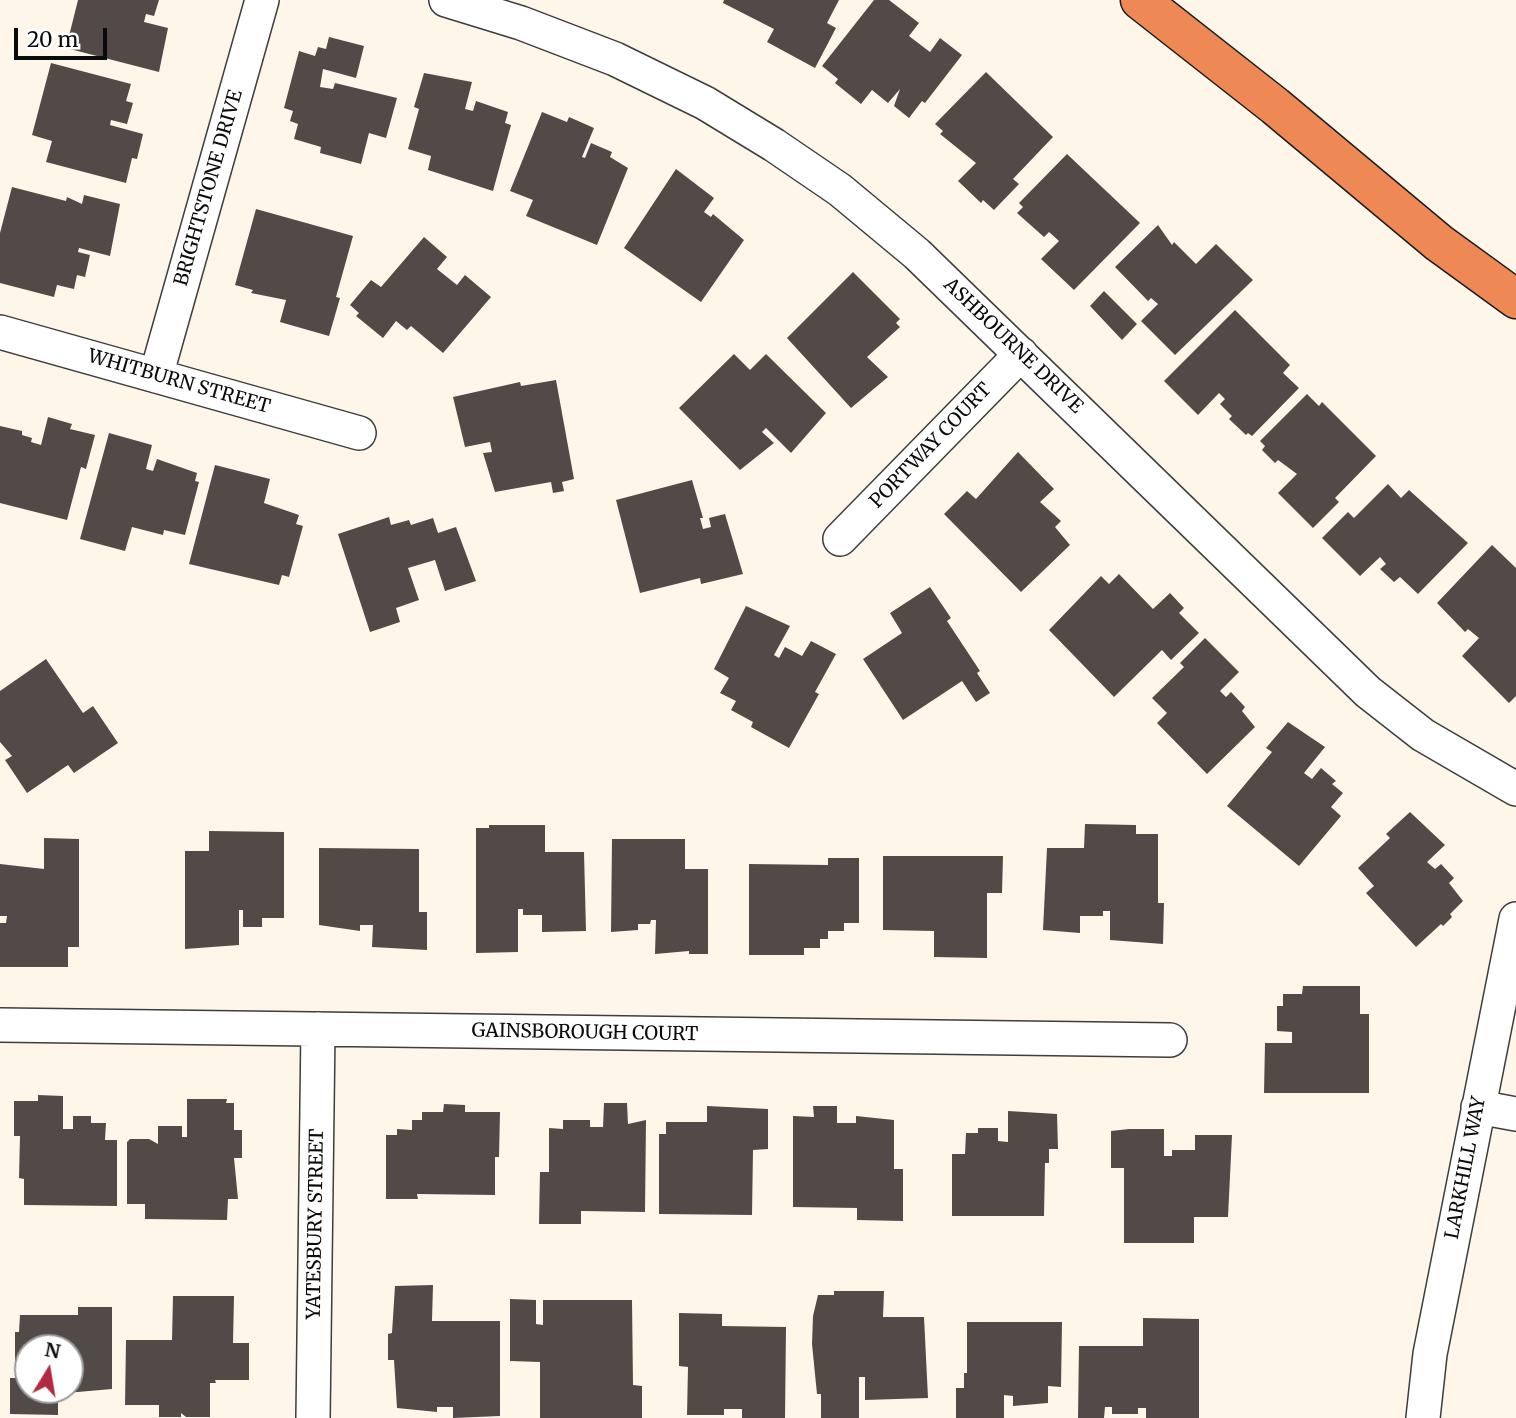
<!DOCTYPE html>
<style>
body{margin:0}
#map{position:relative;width:1516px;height:1418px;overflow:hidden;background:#fef7e9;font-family:Merriweather,serif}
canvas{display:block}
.north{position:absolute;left:14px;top:1334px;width:70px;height:70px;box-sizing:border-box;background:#fff;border:2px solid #9d9d9d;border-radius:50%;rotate:11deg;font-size:19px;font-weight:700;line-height:28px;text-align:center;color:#0a0a0a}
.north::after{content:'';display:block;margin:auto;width:24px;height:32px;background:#b32941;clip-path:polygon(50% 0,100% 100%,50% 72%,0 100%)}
.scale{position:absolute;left:14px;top:28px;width:93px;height:32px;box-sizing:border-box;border:4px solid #0a0a0a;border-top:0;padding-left:9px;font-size:21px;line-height:24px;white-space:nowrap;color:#0a0a0a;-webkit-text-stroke:5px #fff;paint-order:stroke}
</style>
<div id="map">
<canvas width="1516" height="1418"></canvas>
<div class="north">N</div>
<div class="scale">20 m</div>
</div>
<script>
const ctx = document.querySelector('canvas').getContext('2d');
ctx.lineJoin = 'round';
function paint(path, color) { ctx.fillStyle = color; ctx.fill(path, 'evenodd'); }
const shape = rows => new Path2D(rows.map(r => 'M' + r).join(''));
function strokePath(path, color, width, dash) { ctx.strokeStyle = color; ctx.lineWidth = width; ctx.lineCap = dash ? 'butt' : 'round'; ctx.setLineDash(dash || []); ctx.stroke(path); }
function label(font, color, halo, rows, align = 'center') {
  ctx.font = font + ' Merriweather,serif'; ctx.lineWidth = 7; ctx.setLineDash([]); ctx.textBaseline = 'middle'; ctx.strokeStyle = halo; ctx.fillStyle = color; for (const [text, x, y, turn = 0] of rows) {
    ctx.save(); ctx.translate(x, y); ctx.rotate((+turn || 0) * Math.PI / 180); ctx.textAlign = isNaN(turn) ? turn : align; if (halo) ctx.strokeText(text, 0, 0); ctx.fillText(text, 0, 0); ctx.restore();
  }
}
paint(shape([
 [78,0,159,0,154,16,146,14,144,22,168,28,159,72,66,48],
 [724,0,839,0,827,23,836,28,815,68,767,42,774,29,723,3],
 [874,0,889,0,919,23,909,36,930,52,940,38,962,55,925,103,922,101,909,118,894,106,900,89,888,103,872,90,861,104,835,83,838,79,822,66],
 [329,37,364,46,356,78,323,69,320,87,333,89,335,83,397,98,386,138,369,133,361,164,320,153,321,147,294,139,298,124,290,121,293,111,284,108,299,51,315,56,318,47,326,49],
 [51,63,131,84,126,101,133,103,127,124,111,120,110,125,143,134,137,159,132,158,126,183,46,162,52,141,32,135],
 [986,72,1053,137,1013,179,1019,184,994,210,983,200,981,203,958,181,976,163,940,134,943,131,935,124],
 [424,73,472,82,465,109,473,111,476,101,508,112,505,123,511,125,493,191,428,170,431,156,408,149,419,109,414,107],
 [542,112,567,122,569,117,594,128,582,157,585,158,591,143,612,152,610,157,628,168,597,245,526,216,533,200,510,191],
 [1067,154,1140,223,1074,290,1041,259,1059,241,1049,232,1044,237,1017,213,1023,207,1019,203],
 [676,169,714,198,704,212,711,217,713,214,744,240,701,302,624,248],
 [12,187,66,201,67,197,82,204,84,195,120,204,110,256,79,248,78,252,90,255,85,277,77,275,74,289,57,285,54,297,0,283,0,233],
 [256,209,353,236,336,297,340,298,329,336,280,322,286,300,251,293,253,290,235,285],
 [1158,225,1172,245,1174,242,1196,264,1216,244,1253,280,1175,355,1141,321,1158,304,1151,298,1148,301,1115,267],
 [424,237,447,257,437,269,457,285,465,275,491,297,443,353,411,326,407,330,396,321,383,338,356,316,359,313,350,305,371,280,381,287],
 [853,272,900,319,896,323,900,327,867,357,888,377,851,408,787,338],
 [1104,291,1137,324,1122,340,1090,306],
 [1235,310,1290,365,1283,373,1299,388,1252,436,1248,433,1246,435,1229,419,1232,416,1220,404,1225,399,1219,393,1198,415,1164,381],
 [734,354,750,370,766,354,826,413,791,453,766,428,762,432,774,443,740,470,679,408],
 [556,380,574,479,562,482,564,491,553,493,551,482,495,492,483,453,492,452,490,442,465,447,453,397,520,382,521,386],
 [1307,394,1319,406,1322,402,1376,456,1335,498,1339,502,1313,528,1278,493,1297,474,1278,460,1275,463,1262,450,1265,446,1260,441],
 [48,417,72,424,70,429,95,435,86,469,81,467,67,520,0,503,0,426,22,431,22,435,32,438,31,442,41,445],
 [109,433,152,445,146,469,153,471,157,459,197,473,195,481,199,482,185,535,164,530,163,535,132,527,125,551,80,539],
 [1018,452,1054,489,1040,502,1061,521,1055,527,1070,545,1021,592,944,514,967,491,976,499],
 [215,465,270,479,264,503,299,515,296,524,303,526,289,577,282,575,279,585,189,564],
 [692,480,703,518,700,518,703,529,711,527,709,518,725,514,743,574,701,584,700,578,640,593,616,500],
 [1388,484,1401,498,1409,490,1468,543,1418,594,1400,577,1394,582,1380,569,1386,564,1380,557,1360,576,1322,538,1348,512,1354,518],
 [389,517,391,525,409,520,411,525,433,518,438,533,456,527,476,581,445,591,435,560,408,568,419,600,396,608,400,622,370,632,338,534],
 [1492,545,1516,568,1516,696,1509,703,1462,656,1479,638,1468,629,1465,632,1437,603],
 [1119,574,1153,609,1170,593,1184,608,1179,613,1199,633,1171,660,1162,650,1114,697,1049,630,1101,576,1109,584],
 [930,587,951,618,947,621,980,671,977,673,990,693,976,702,962,681,903,720,863,659,902,633,890,613],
 [746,606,790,626,774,655,779,658,785,647,802,656,811,641,836,654,815,692,819,694,789,748,751,727,753,722,731,710,736,701,720,693,729,678,714,669],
 [1205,638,1239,672,1220,691,1226,697,1231,692,1245,707,1242,711,1255,727,1207,774,1157,723,1167,713,1152,698,1184,667,1180,663],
 [46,659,83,713,93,706,118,743,74,773,68,765,27,793,5,760,12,756,0,742,0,691],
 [1288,722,1325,747,1304,773,1312,779,1321,768,1336,781,1332,784,1343,793,1331,807,1341,816,1299,866,1227,806,1272,752,1266,748],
 [1410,812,1445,845,1427,862,1435,869,1441,864,1454,878,1449,883,1463,901,1450,914,1452,917,1443,926,1441,924,1416,947,1366,893,1374,886,1358,868,1390,838,1386,834],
 [1085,824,1136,825,1136,834,1158,834,1158,903,1164,903,1163,944,1110,940,1110,911,1103,911,1103,916,1080,916,1080,933,1043,930,1047,848,1084,848],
 [489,825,545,825,545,852,584,852,586,931,542,932,542,915,523,915,523,909,518,909,518,952,476,953,476,828,489,828],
 [209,831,284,832,284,918,262,918,262,927,243,927,243,910,239,910,239,945,185,949,185,851,209,851],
 [44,838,79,839,79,947,68,947,68,967,0,967,0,923,6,923,7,916,0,916,0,864,44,869],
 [612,839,685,839,685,869,708,869,708,954,689,954,689,951,655,954,656,920,651,920,650,924,638,924,638,930,611,932],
 [319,848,419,849,419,912,427,912,427,950,372,947,373,925,360,925,360,931,319,925],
 [883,856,1003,856,1002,893,987,893,987,958,934,957,934,931,883,930],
 [828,858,859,858,859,923,844,923,844,931,828,931,828,939,820,939,820,948,804,948,804,955,749,955,749,864,828,865],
 [1303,986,1360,986,1360,1014,1369,1014,1369,1093,1264,1093,1265,1043,1292,1043,1292,1032,1277,1031,1277,1006,1283,1006,1283,994,1302,994],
 [38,1095,63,1096,63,1129,73,1129,73,1116,91,1116,91,1123,106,1123,105,1140,117,1140,117,1206,24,1205,24,1179,19,1178,20,1136,14,1136,14,1101,38,1101],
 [187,1099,227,1099,226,1103,234,1103,234,1130,242,1130,242,1158,234,1158,238,1199,228,1199,227,1220,145,1219,145,1204,127,1204,127,1142,130,1139,149,1139,158,1144,158,1126,182,1126,182,1137,187,1137],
 [604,1103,627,1103,628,1124,646,1120,645,1212,581,1211,581,1224,539,1224,540,1172,549,1172,549,1128,563,1129,563,1120,590,1120,590,1127,603,1127],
 [444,1104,465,1105,465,1112,500,1112,499,1157,495,1157,495,1195,417,1194,418,1199,386,1199,386,1135,397,1135,397,1129,412,1130,412,1120,422,1120,422,1112,443,1112],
 [707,1106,768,1109,768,1149,753,1150,752,1215,659,1214,659,1134,666,1134,666,1122,707,1122],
 [813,1106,837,1106,837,1123,856,1123,856,1116,894,1120,894,1169,903,1169,903,1221,857,1220,857,1208,793,1207,793,1116,814,1117],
 [1008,1111,1057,1114,1058,1149,1049,1149,1049,1163,1045,1163,1044,1216,952,1216,952,1154,965,1154,966,1133,978,1133,978,1128,998,1128,998,1141,1008,1142],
 [1129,1129,1164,1129,1164,1156,1172,1156,1172,1150,1195,1150,1195,1135,1232,1135,1228,1217,1194,1217,1194,1243,1124,1243,1124,1168,1111,1168,1111,1131],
 [433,1285,432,1321,500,1321,500,1416,453,1418,453,1407,437,1407,437,1412,397,1408,394,1360,388,1360,388,1334,392,1333,395,1286],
 [834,1291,884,1291,883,1317,924,1317,928,1398,865,1400,865,1377,859,1377,859,1418,821,1418,821,1394,817,1394,812,1344,813,1316,818,1295,834,1295],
 [173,1296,234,1296,233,1343,249,1343,249,1380,215,1380,216,1383,210,1383,210,1417,186,1417,181,1413,181,1417,159,1417,159,1405,125,1405,126,1340,172,1340],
 [510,1299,536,1300,536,1324,543,1325,543,1300,632,1300,633,1385,642,1386,642,1418,540,1418,540,1362,510,1361],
 [78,1307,112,1307,112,1389,66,1393,70,1390,70,1348,28,1348,28,1390,58,1390,58,1415,10,1414,10,1378,15,1378,15,1332,19,1332,20,1315,78,1315],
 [679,1313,722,1314,722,1326,786,1327,785,1418,742,1418,742,1409,724,1409,724,1415,687,1415,688,1367,679,1366],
 [1143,1318,1199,1319,1199,1418,1146,1418,1146,1408,1138,1408,1138,1414,1112,1414,1112,1407,1105,1407,1104,1418,1078,1418,1079,1346,1143,1346],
 [967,1322,1062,1322,1061,1387,1048,1386,1048,1403,1013,1406,1013,1396,1004,1395,1004,1418,956,1418,956,1388,964,1388,964,1373,967,1373]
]), '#524a47');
const minor = shape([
 [446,0,521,23,615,59,705,103,774,145,840,190,917,254,1368,692,1423,735,1516,789],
 [0,332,359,433],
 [156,376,262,0],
 [840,539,1021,354],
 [0,1025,1170,1040],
 [1478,1107,1516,1114],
 [313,1418,318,1029],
 [1423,1418,1430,1354,1516,919]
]);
const highway = shape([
 [1140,0,1275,106,1439,243,1516,299]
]);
strokePath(minor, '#3d3d3d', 36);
strokePath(highway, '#1b1b1b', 41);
strokePath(minor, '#fff', 33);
strokePath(highway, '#ee8956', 38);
label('19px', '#0a0a0a', '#fff', [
 ["BRIGHTSTONE DRIVE",209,188,-74],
 ["ASHBOURNE DRIVE",1013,346,44],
 ["WHITBURN STREET",179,382,16],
 ["PORTWAY COURT",931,446,-46],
 ["GAINSBOROUGH COURT",585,1033,1],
 ["LARKHILL WAY",1466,1168,-79],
 ["YATESBURY STREET",316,1224,-89]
]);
</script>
